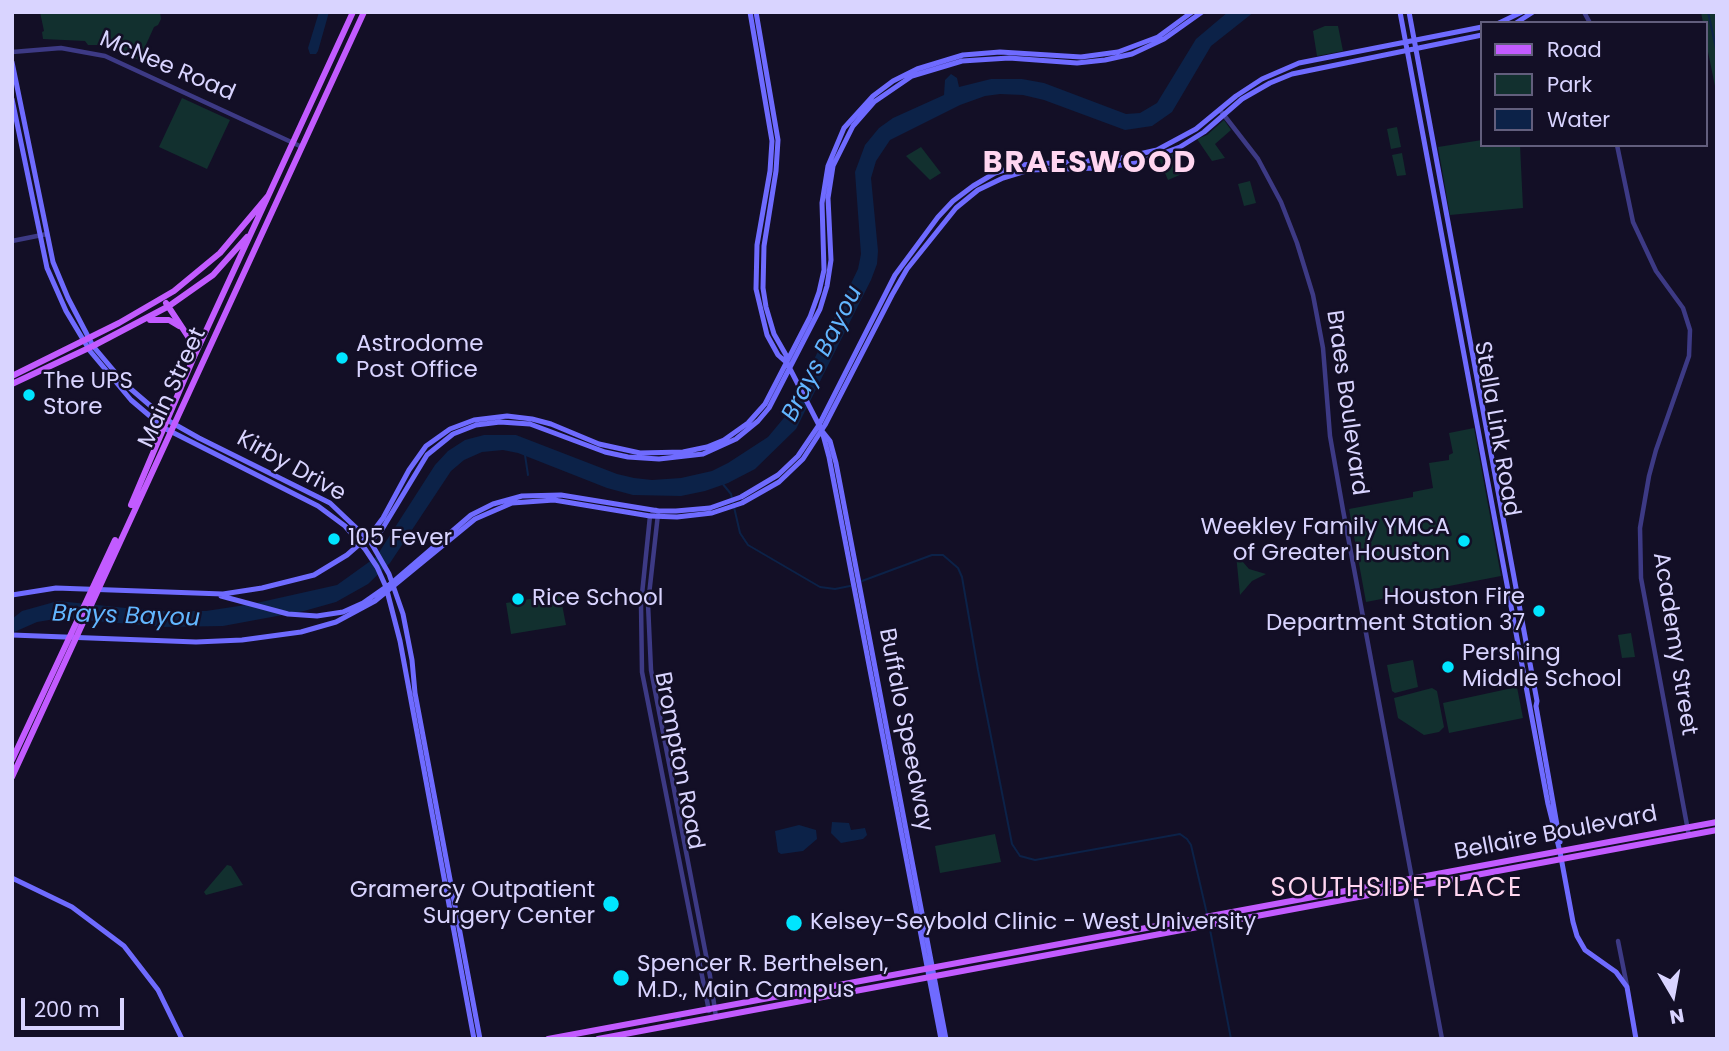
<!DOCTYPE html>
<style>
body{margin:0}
#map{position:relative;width:1729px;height:1051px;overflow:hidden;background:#130f26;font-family:Poppins,sans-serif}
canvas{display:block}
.frame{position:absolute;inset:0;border:14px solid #d9d4ff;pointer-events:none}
.legend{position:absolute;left:1480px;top:21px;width:228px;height:126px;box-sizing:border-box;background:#130f26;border:2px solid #625e7d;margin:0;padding:9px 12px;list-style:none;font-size:21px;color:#d9d4ff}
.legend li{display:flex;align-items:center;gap:14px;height:35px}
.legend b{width:35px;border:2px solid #625e7d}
.north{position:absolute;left:1638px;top:960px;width:70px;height:70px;-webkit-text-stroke:5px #130f26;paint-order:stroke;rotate:170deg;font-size:19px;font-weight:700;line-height:28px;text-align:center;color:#d9d4ff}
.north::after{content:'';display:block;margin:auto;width:24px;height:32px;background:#d9d4ff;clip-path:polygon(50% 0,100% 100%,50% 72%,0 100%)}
.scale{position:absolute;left:21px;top:998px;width:103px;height:32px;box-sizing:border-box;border:4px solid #d9d4ff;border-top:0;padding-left:9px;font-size:21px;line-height:24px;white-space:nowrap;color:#d9d4ff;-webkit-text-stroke:5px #130f26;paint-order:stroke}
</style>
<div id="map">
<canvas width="1729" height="1051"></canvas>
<div class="frame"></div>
<ul class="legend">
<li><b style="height:9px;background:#c25bff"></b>Road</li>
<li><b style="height:19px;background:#12302f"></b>Park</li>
<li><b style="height:19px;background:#0c2248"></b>Water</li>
</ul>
<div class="north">N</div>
<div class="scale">200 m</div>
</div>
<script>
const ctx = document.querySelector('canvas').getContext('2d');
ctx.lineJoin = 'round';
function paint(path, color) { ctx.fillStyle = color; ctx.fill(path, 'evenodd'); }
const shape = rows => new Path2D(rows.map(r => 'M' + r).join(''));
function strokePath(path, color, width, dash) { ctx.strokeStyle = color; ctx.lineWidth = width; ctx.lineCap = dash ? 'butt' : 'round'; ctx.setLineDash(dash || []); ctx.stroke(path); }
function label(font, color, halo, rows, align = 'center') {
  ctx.font = font + ' Poppins,sans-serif'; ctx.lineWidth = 5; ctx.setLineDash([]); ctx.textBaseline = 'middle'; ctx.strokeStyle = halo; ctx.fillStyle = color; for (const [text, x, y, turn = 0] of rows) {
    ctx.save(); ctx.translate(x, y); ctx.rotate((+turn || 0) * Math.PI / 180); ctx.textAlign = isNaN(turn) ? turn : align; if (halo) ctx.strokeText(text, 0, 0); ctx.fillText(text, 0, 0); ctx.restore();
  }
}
paint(shape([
 [40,12,160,12,161,19,158,25,154,27,139,60,103,45,88,45,85,41,43,39,42,32,44,31],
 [1701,12,1717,12,1717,96,1706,42,1706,23,1703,23],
 [1325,26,1338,26,1343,51,1317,56,1313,31],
 [182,98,230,120,207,169,159,147],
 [1224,120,1231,130,1215,144,1225,158,1212,161,1197,139,1207,135],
 [1397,127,1401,147,1391,149,1387,129],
 [1482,140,1482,145,1520,145,1523,208,1450,215,1438,147],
 [921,147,941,173,930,180,906,156],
 [1402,153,1406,175,1397,176,1392,155],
 [1173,154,1182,174,1168,180,1159,159],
 [1250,181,1256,203,1244,206,1238,184],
 [1474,428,1501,576,1366,602,1349,509,1413,497,1413,492,1433,488,1429,463,1449,460,1449,455,1453,453,1449,433],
 [1236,554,1249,569,1266,574,1252,581,1240,595],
 [560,594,566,625,511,634,506,603],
 [1631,633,1635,657,1622,658,1618,635],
 [1413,660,1418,687,1395,693,1392,691,1387,665],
 [1517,687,1523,718,1449,733,1443,703],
 [1432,688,1437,691,1444,727,1439,732,1424,735,1398,718,1394,698],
 [995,834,1001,862,940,873,935,846],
 [227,865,231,866,243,885,206,895,204,892]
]), '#12302f');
paint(shape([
 [319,12,329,12,318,51,316,54,310,54,308,48],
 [1228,12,1254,12,1211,46,1172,112,1152,126,1125,130,1044,100,1023,95,1000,94,985,96,960,105,890,140,876,161,871,178,878,251,877,264,871,280,796,429,755,469,728,483,705,491,681,496,633,495,607,488,518,453,503,450,482,452,464,460,451,471,390,563,368,584,336,602,304,611,223,626,164,627,61,618,37,622,12,633,12,619,22,611,58,601,155,611,206,611,252,604,337,585,376,557,435,465,448,451,465,440,484,435,516,435,617,474,634,478,652,480,681,478,712,471,728,463,768,437,788,413,858,269,861,254,855,172,865,145,879,128,893,118,944,95,945,80,951,74,957,78,959,87,991,79,1022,79,1044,83,1126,114,1140,113,1157,103,1196,39],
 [832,822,849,823,851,830,865,828,867,835,863,839,841,843,831,833],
 [799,825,816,830,817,839,803,851,781,854,778,852,775,831]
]), '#0c2248');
strokePath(shape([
 [1708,12,1717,53],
 [525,455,528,475],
 [722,483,731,494,740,533,748,545,820,587,835,589,850,586],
 [862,581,932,555,943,555,958,568,962,577,978,670,1012,844,1020,856,1035,860,1180,834,1187,839,1191,845,1207,914],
 [1208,919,1231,1039]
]), '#0c2248', 2);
strokePath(shape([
 [678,1019,678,1020]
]), '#0c2248', 6);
strokePath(shape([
 [1584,12,1590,23],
 [12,52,61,48,105,56,302,147],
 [1220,110,1258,159,1281,202,1297,243,1313,295,1323,348,1330,436,1343,510,1442,1039],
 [1617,145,1633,222,1656,271,1683,308,1690,330,1689,356,1656,450,1649,476,1640,528,1641,578,1689,836],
 [12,241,47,234],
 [656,510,650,516,641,604,642,672,709,1011],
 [658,514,648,604,651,670,710,976,716,1017],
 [1618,941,1627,986]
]), '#3d3a85', 4.5);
strokePath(shape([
 [750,12,772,141,770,171,757,245,756,289,767,335,778,355,787,363],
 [756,12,778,140,776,171,764,246,763,288,766,307,774,334,786,355,787,363,822,431,829,457,941,1039],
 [1400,12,1548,804,1560,852,1573,922,1577,936,1585,950,1616,972,1627,987,1636,1039],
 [1409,12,1537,701,1536,706,1560,842],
 [1499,23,1522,12],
 [1516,23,1533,12],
 [12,62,53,262,68,298,93,346,125,384,167,420,199,438,330,503,370,541,389,574,403,614,412,660,415,693,480,1039],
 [12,99,47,268,66,311,90,351,131,400,164,428,318,506,345,526,365,549,377,567,386,587,400,641,474,1039],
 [822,431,830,441,836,463,946,1039],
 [364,543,370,541,381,531,427,455,453,434,476,425,500,422,530,424,605,452,628,457,659,459,703,454,736,439,758,421,769,408,820,309,827,286,831,260,828,198,833,166,853,126,874,102,912,76,962,61,1009,58,1077,63,1105,60,1132,54,1164,39,1202,12],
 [12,595,56,588,223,594,262,588,314,575,347,555,371,534,383,518,409,470,426,446,450,429,474,420,507,416,532,419,551,424,599,444,640,453,683,452,707,447,724,440,748,423,765,404,810,317,819,292,824,270,822,203,828,166,844,128,873,96,893,81,917,69,963,55,1000,52,1081,57,1118,52,1158,37,1192,12],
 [221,596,288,614,317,616,343,612,363,603,393,582,471,515,493,504,522,496,561,495,659,511,676,511,710,508,741,497,778,475,798,456,819,425,895,275,938,217,953,201,973,186,995,173,1020,165,1117,159,1157,150,1196,129,1236,96,1262,79,1299,63,1482,27],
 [12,635,196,642,242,640,301,632,336,622,375,601,475,519,512,503,554,500,650,516,677,517,712,513,742,503,779,482,803,459,825,425,892,295,907,269,956,208,978,190,1003,178,1029,170,1098,168,1137,163,1180,147,1204,132,1242,99,1270,83,1292,74,1482,35],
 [12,878,72,907,124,946,158,990,182,1039]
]), '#6f6bff', 5);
strokePath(shape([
 [166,303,191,341,193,354],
 [150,320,169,320,179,326],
 [12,376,119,323,174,291,220,253,268,196],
 [12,384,93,346,169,306,213,275,247,237],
 [131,505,193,359,353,12],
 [12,760,115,540],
 [12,777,364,12],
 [548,1039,1717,822],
 [598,1039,1717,830]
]), '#c25bff', 6);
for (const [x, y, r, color] of [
 [342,358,7,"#00e5ff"],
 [29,395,7,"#00e5ff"],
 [334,539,7,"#00e5ff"],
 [1464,541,7,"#00e5ff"],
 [518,599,7,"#00e5ff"],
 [1539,611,7,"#00e5ff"],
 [1448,667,7,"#00e5ff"],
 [611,904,9,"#00e5ff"],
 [794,923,9,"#00e5ff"],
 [621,978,9,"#00e5ff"]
]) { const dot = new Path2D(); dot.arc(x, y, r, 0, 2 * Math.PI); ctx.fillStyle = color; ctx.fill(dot); strokePath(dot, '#130f26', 2.5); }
label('23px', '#d9d4ff', '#130f26', [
 ["McNee Road",167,67,23],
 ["Main Street",173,388,-65],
 ["Braes Boulevard",1346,403,82],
 ["Stella Link Road",1496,429,80],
 ["Kirby Drive",291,467,29],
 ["Academy Street",1674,644,81],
 ["Buffalo Speedway",905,730,79],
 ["Brompton Road",678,761,79],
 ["Bellaire Boulevard",1556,834,-11]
]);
label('23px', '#d9d4ff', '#130f26', [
 ["Astrodome",356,345],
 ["Post Office",356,371],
 ["The UPS",43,382],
 ["Store",43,408],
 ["Weekley Family YMCA",1450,528,"right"],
 ["of Greater Houston",1450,554,"right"],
 ["105 Fever",348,539],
 ["Houston Fire",1525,598,"right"],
 ["Department Station 37",1525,624,"right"],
 ["Rice School",532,599],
 ["Pershing",1462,654],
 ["Middle School",1462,680],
 ["Gramercy Outpatient",595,891,"right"],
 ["Surgery Center",595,917,"right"],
 ["Kelsey-Seybold Clinic - West University",810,923],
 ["Spencer R. Berthelsen,",637,965],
 ["M.D., Main Campus",637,991]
], 'left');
label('italic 24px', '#62b6ff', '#130f26', [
 ["Brays Bayou",823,354,-63],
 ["Brays Bayou",126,617,2]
]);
ctx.letterSpacing = '2px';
label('26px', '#ffd6f0', '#130f26', [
 ["SOUTHSIDE PLACE",1397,889]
]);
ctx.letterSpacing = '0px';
ctx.letterSpacing = '2px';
label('bold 30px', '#ffd6f0', '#130f26', [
 ["BRAESWOOD",1090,164]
]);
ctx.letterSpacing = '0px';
</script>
